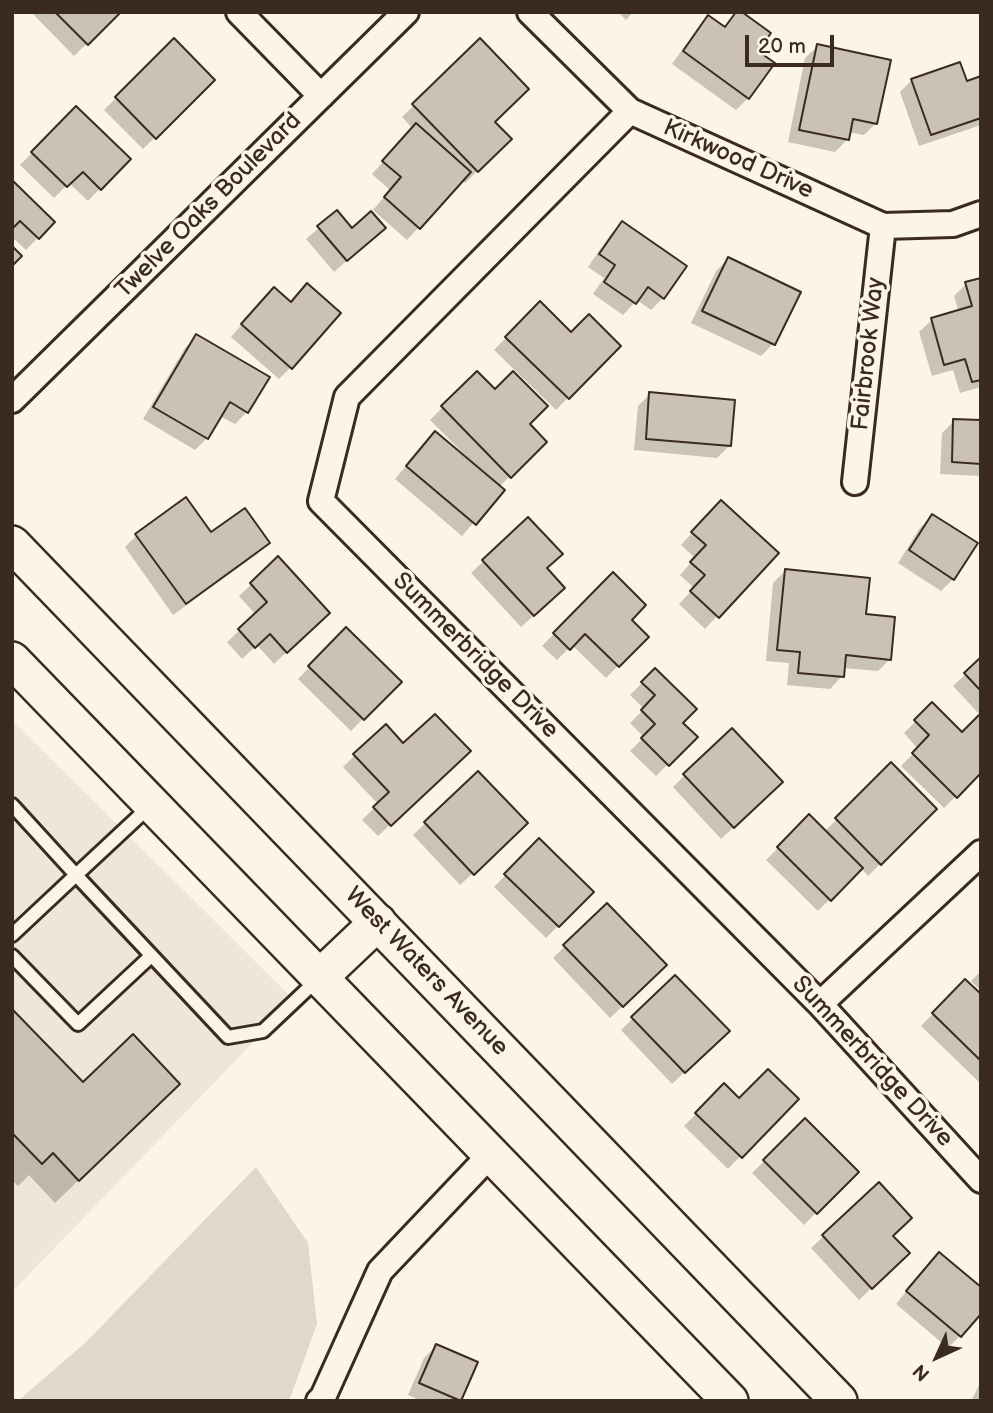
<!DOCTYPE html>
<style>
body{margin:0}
#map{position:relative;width:993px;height:1413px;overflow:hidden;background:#fcf5e5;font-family:"Balsamiq Sans",sans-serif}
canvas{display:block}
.frame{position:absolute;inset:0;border:14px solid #3b2a1e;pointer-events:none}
.north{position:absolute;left:902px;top:1322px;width:70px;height:70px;-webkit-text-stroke:5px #fcf5e5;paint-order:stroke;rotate:225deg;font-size:19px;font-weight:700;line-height:28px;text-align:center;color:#3b2a1e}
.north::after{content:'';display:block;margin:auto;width:24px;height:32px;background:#3b2a1e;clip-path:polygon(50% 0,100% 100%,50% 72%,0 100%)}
.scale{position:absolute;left:745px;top:35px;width:89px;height:32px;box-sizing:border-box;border:4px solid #3b2a1e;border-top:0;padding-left:9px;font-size:21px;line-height:24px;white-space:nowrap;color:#3b2a1e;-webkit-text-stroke:5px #fcf5e5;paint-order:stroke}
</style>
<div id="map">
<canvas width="993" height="1413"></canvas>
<div class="frame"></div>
<div class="north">N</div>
<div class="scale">20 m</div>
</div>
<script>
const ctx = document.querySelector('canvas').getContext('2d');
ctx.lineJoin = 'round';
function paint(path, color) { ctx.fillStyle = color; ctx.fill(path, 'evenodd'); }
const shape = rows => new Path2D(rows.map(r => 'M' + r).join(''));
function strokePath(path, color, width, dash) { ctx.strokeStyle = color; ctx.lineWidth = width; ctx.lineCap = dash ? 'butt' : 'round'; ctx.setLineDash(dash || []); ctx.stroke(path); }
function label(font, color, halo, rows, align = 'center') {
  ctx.font = font + ' "Balsamiq Sans",sans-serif'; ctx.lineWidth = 7; ctx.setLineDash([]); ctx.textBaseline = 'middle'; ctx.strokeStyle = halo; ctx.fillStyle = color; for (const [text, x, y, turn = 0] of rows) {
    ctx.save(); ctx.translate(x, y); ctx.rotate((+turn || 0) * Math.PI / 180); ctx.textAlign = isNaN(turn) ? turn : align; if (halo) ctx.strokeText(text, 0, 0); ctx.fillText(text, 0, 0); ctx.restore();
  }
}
paint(shape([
 [12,720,294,1000,12,1292]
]), '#eee6d6');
paint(shape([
 [256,1167,308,1243,317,1324,289,1401,18,1401,86,1342]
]), '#e0d8c8');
paint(shape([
 [31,12,119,12,74,56],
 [618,12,633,12,626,20],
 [738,12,748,98,736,110,672,64,697,29,709,17,723,28],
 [174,41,213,80,143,149,104,110],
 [480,41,493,122,510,139,465,183,462,180,407,240,373,210,390,190,372,174,413,129,402,117],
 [818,46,876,123,864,135,848,132,847,140,835,152,788,142,805,58],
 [981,77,981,125,919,146,900,92,912,80,966,83],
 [76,108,129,159,88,201,69,183,54,198,20,165],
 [12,183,53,222,26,250,12,237],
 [337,213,351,230,384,228,334,272,306,239],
 [622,223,663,298,651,310,637,300,623,315,593,294,604,278,588,267,610,235],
 [728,259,798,292,773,344,761,356,691,323,716,271],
 [981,280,981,387,960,393,953,370,932,376,919,332,932,320,959,312,954,296,966,284],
 [262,301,291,367,279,379,231,337],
 [540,303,571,334,618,346,556,410,494,350],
 [197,336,247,412,235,424,220,416,207,438,195,450,143,419,185,348],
 [477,373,545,442,499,487,502,490,462,536,395,479,423,446,465,459,467,457,430,420],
 [650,394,729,446,717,458,634,450,638,406],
 [954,421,981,422,981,476,940,474,942,433],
 [709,514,776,553,705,629,679,604,694,588,680,575,695,558,681,545],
 [932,516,975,544,953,579,941,591,898,563,920,528],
 [528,519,545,569,551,600,521,627,471,573],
 [137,535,211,535,268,543,256,555,173,615,125,547],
 [278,559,316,624,274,664,257,645,242,659,227,642,256,615,239,596],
 [785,571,864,615,890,659,878,671,843,668,842,676,830,689,787,685,789,663,766,661,773,583],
 [613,574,630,620,646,637,606,678,572,645,557,660,542,646],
 [346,630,399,682,351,731,298,679],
 [981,660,981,716,953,686],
 [655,670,681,723,695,737,656,776,630,751,644,737,630,723,644,709,630,695],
 [932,705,962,735,981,771,944,808,901,766,918,749,904,733],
 [403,746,456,763,378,836,362,820,378,804,343,767,355,755],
 [891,765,935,809,868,876,861,868,818,911,766,860,809,817,824,832],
 [478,773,514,835,460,885,413,835],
 [685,775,769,794,721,839,673,787],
 [539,841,592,892,546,938,494,887],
 [607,905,653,977,610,1018,553,958],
 [981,971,981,991,971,981],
 [675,978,727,1031,672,1084,621,1030],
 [965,981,981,997,981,1084,921,1026],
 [12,1012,83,1085,154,1107,55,1203,29,1175,18,1186,12,1180],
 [724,1086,739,1100,796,1099,728,1169,684,1126],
 [805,1121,856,1172,804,1225,752,1173],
 [879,1185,891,1236,896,1265,859,1300,811,1248],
 [927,1266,960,1336,948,1348,896,1304],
 [436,1346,460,1400,458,1401,422,1401,408,1395,424,1358],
 [981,1381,981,1401,971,1401]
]), '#0003');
const building = shape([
 [55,12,121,12,88,45,55,12],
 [736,12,742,12,771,33,758,51,775,63,749,99,683,51,708,15,725,27,736,12],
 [174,38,215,80,156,139,115,97,174,38],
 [480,38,529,89,495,122,512,139,478,172,412,104,480,38],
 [817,44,891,60,877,124,853,119,849,140,799,130,817,44],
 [960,62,967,81,981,76,981,118,931,135,911,79,960,62],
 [76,106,131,159,101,190,83,172,67,187,31,152,76,106],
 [416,123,471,172,420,229,384,197,401,177,382,161,416,123],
 [12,180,55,222,39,239,20,221,12,229,12,180],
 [337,210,352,228,371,211,386,228,347,261,317,226,337,210],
 [622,221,687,266,664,299,648,287,636,304,604,282,615,265,599,254,622,221],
 [12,246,22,256,12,266,12,246],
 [728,257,801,292,775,345,702,311,728,257],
 [981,278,981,380,972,382,965,359,944,365,931,318,972,306,965,282,981,278],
 [307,283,341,313,292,369,241,324,274,287,291,302,307,283],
 [540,301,571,332,589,314,621,346,569,399,505,337,540,301],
 [196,334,270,377,248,413,230,402,208,439,153,407,196,334],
 [477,371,495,389,513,371,548,406,530,424,547,442,511,478,441,406,477,371],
 [649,392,735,400,731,446,646,439,649,392],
 [953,419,981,420,981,464,952,462,953,419],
 [435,431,505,490,476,525,406,466,435,431],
 [186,497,211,532,245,508,270,543,186,604,135,534,186,497],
 [721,500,779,553,719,618,690,591,705,575,690,562,706,545,691,532,721,500],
 [932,514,978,543,954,580,909,550,932,514],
 [528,517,563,554,547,568,565,588,534,616,482,560,528,517],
 [278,556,330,613,287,653,270,634,255,648,238,629,267,602,250,583,278,556],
 [785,569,870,578,866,614,895,617,891,660,846,655,844,677,798,673,800,652,777,650,785,569],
 [613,572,646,605,632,620,649,637,619,667,585,634,570,650,553,633,613,572],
 [346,627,402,682,364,720,308,666,346,627],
 [981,657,981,691,964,673,981,657],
 [655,668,697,709,683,723,698,737,669,766,641,738,655,724,641,710,655,695,641,682,655,668],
 [932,702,962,732,979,715,981,716,981,773,957,798,912,753,929,735,914,720,932,702],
 [435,714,471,751,391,826,373,807,389,792,353,754,386,724,403,743,435,714],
 [732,728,783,782,734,828,683,774,732,728],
 [891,762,937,809,881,865,835,818,891,762],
 [478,771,528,823,474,875,424,822,478,771],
 [809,814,863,868,831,901,777,847,809,814],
 [539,838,594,892,559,927,504,874,539,838],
 [607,903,667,965,623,1007,563,945,607,903],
 [675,975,730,1031,685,1073,631,1017,675,975],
 [965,979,981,994,981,1061,932,1013,965,979],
 [12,1009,83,1082,133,1034,180,1084,79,1181,53,1153,42,1164,12,1133,12,1009],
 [768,1069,799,1099,742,1158,695,1113,724,1083,739,1098,768,1069],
 [805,1118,859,1172,817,1214,763,1160,805,1118],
 [879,1182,912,1218,893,1236,910,1253,872,1289,822,1235,879,1182],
 [939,1252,981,1287,981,1314,961,1337,906,1291,939,1252],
 [436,1344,478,1362,461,1401,419,1383,436,1344]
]);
paint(building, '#ccc2b3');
strokePath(building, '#3b2a1e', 2);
const service = shape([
 [12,805,76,875,149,807],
 [12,935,76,875,228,1037,263,1031,317,980],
 [12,956,78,1024,151,956]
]);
const minor = shape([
 [239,12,321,96],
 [530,12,630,111,883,226,953,224,981,214],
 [630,111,347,397,321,501,820,1004,981,1180],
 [12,400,406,12],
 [855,482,883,226],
 [820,1004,981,853],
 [319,1401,323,1397,380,1271,491,1154]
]);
const secondary = shape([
 [12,544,839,1401],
 [12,660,730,1401],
 [319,978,378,922]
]);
strokePath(service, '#3b2a1e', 18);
strokePath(minor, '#3b2a1e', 30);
strokePath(secondary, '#3b2a1e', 40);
strokePath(service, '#fcf5e5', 12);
strokePath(minor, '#fcf5e5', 24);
strokePath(secondary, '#fcf5e5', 35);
label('24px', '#3b2a1e', '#fcf5e5', [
 ["Kirkwood Drive",738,160,24],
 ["Twelve Oaks Boulevard",209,206,-45],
 ["Fairbrook Way",869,354,-84],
 ["Summerbridge Drive",475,656,45],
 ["West Waters Avenue",426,972,46],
 ["Summerbridge Drive",872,1062,47]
]);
</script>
